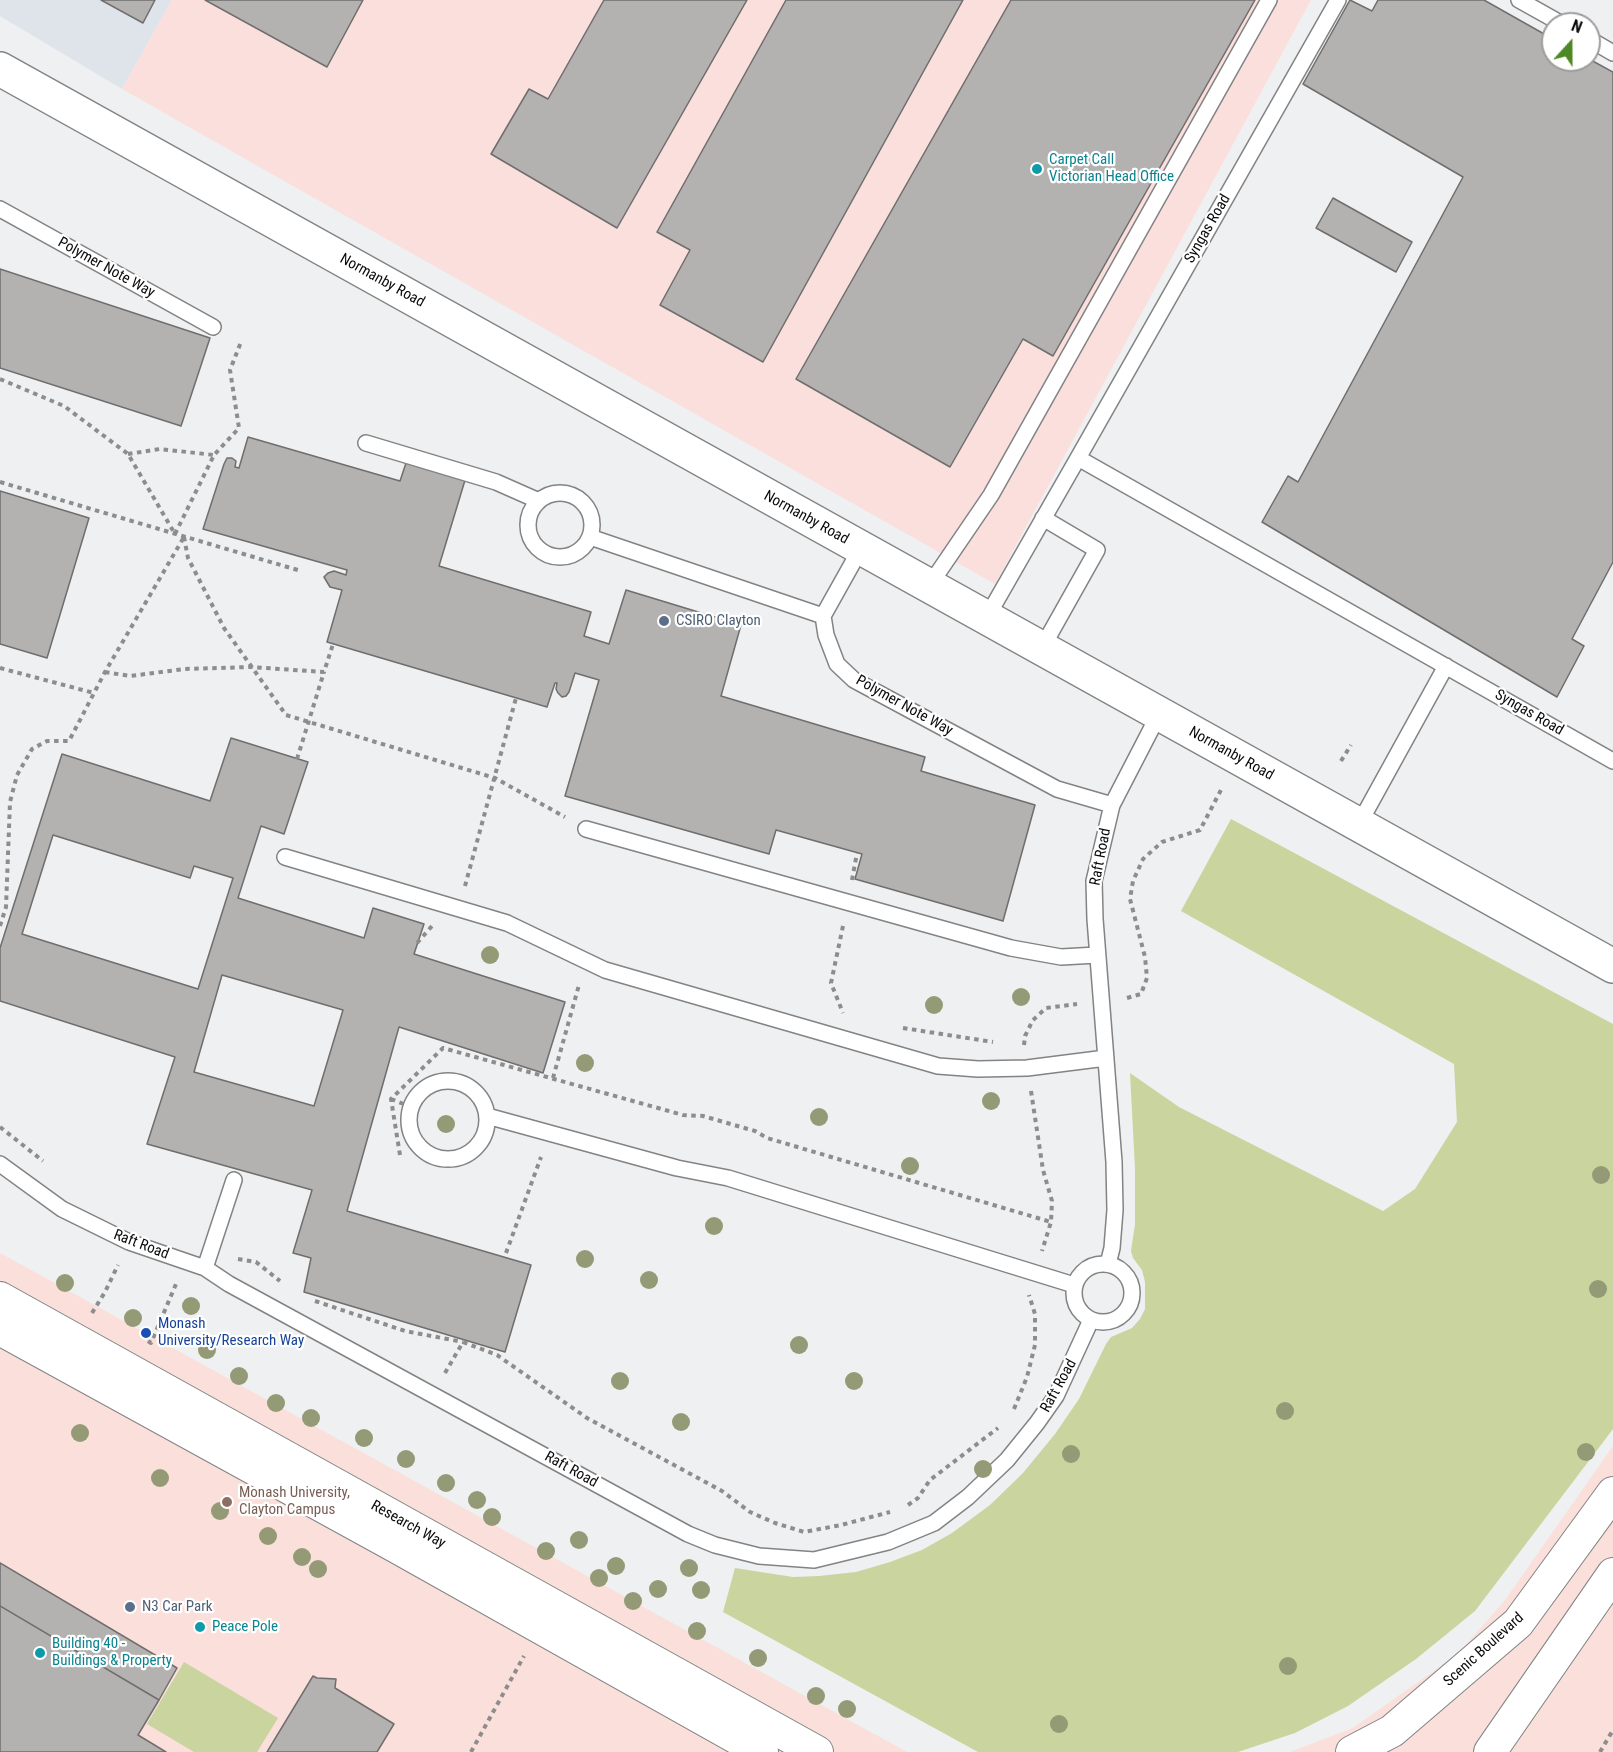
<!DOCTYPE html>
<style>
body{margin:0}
#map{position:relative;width:1613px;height:1752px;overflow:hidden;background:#eff0f1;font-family:"Roboto Condensed",sans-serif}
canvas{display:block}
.north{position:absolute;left:1541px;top:12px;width:60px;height:60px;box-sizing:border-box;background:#fff;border:2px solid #9d9d9e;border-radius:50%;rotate:21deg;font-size:16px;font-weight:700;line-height:24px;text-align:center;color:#0b0b0c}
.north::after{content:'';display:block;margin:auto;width:21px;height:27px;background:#4e8824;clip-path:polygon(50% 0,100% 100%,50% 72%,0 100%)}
</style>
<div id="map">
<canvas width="1613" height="1752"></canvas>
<div class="north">N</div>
</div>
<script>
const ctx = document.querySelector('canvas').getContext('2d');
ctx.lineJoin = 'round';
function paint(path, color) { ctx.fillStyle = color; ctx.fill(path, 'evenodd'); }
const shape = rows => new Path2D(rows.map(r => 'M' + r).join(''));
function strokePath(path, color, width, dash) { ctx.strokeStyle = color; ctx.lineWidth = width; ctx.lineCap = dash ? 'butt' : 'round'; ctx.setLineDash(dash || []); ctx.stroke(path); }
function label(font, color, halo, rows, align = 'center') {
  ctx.font = font + ' "Roboto Condensed",sans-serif'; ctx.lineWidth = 4.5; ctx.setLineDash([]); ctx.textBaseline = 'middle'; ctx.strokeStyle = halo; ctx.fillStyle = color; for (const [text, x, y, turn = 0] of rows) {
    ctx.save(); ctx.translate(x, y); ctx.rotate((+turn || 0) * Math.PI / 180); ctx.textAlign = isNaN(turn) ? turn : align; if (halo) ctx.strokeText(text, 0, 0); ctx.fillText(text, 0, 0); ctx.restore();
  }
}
paint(shape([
 [0,0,172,0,122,89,0,16]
]), '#dee4ea');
paint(shape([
 [172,0,1311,0,995,584,122,89]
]), '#fadfdd');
paint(shape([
 [0,1253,907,1752,0,1752],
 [1613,1446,1613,1752,1290,1752,1353,1728,1459,1653,1505,1600]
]), '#fadfdb');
paint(shape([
 [1231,819,1613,1024,1613,1429,1475,1611,1416,1659,1348,1706,1295,1733,1238,1752,978,1752,723,1612,735,1568,793,1577,819,1576,856,1572,890,1562,922,1550,952,1533,990,1505,1023,1473,1055,1434,1079,1399,1106,1344,1111,1337,1132,1328,1140,1319,1145,1309,1145,1282,1142,1270,1133,1258,1131,1251,1135,1224,1135,1169,1130,1073,1179,1107,1383,1211,1415,1189,1457,1122,1454,1064,1181,911],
 [184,1662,278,1718,257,1752,194,1752,147,1724]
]), '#c9d49f');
const building = shape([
 [101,0,155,0,143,23,101,0],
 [205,0,363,0,327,67,205,0],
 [604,0,747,0,617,228,491,154,529,89,548,99,604,0],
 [786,0,963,0,763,362,660,305,690,250,657,232,786,0],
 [1011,0,1255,0,1053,356,1023,339,950,467,796,379,1011,0],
 [1350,0,1372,11,1378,0,1484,0,1553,39,1553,60,1589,59,1613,72,1613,562,1572,639,1584,646,1557,697,1262,522,1288,476,1298,482,1463,177,1303,84,1350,0],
 [1333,198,1412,242,1396,272,1316,228,1333,198],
 [0,269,210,338,181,426,0,368,0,269],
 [248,437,400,481,407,460,466,477,439,566,591,612,584,636,609,644,626,590,741,625,721,696,925,757,921,771,1035,805,1003,921,855,879,862,854,776,830,769,854,565,796,599,680,575,673,569,692,566,696,562,697,558,693,556,689,557,683,555,683,547,707,327,642,342,590,330,587,324,577,328,573,334,571,346,575,347,570,203,529,224,464,227,458,232,458,236,461,235,467,239,468,248,437],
 [0,491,89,518,47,658,0,644,0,491],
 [231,738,308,762,284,834,261,826,238,898,364,938,373,908,424,924,414,954,565,1002,543,1073,399,1027,347,1211,531,1265,505,1352,304,1292,311,1258,293,1253,312,1190,147,1144,175,1057,0,1001,0,948,62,754,210,801,231,738],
 [53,835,190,878,194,866,233,878,198,989,22,934,53,835],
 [222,975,343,1010,314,1106,194,1072,222,975],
 [0,1563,177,1668,159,1700,0,1606,0,1563],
 [0,1606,159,1700,138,1735,166,1752,0,1752,0,1606],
 [313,1676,317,1678,336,1679,335,1688,394,1724,377,1752,267,1752,313,1676]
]);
paint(building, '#b3b2b1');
strokePath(building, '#6f6e6d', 1.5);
const service = shape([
 [1338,0,1078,458,1613,761],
 [1519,0,1562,24],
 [1589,39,1613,53],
 [0,209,213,327],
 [366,443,496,482,539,501],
 '528 525a32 32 0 1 1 64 0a32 32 0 1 1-64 0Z',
 [590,537,823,616,826,635,837,664,854,680,1057,789,1112,805],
 [929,586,991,495,1269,0],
 [823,616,861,548],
 [987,617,1078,458],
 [1042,648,1097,550,1043,518],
 [1359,824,1446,666],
 [586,829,1011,948,1061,957,1097,955],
 [285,857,507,923,605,970,938,1066,978,1069,1027,1068,1106,1058],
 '409 1120a39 39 0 1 1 78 0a39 39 0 1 1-78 0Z',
 [487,1116,677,1168,728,1178,1074,1285],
 [0,1164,62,1209,129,1242,205,1268,229,1284,688,1534,715,1545,759,1556,814,1560,888,1542,934,1523,968,1497,1007,1460,1037,1423,1056,1396,1091,1320],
 '1074 1293a29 29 0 1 1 58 0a29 29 0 1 1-58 0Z',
 [1108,1264,1112,1248,1115,1210,1114,1162,1095,919,1094,881,1112,805,1159,714],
 [205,1268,234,1180]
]);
const minor = shape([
 [0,1298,817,1752],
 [0,1329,395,1546,762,1752],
 [1352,1752,1392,1731,1518,1623,1613,1493],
 [1490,1752,1613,1574]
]);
const tertiary = shape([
 [0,69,1613,966]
]);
strokePath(service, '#828384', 18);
strokePath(minor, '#828384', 34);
strokePath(tertiary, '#828384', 36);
strokePath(shape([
 [0,379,64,406,128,454,175,534],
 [128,454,160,449,214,455],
 [0,482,301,571],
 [175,534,214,455,239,428,230,370,241,342],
 [184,537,188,558,224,628,286,715,495,778,565,817],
 [0,668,94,693],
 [105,672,130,676,185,669,251,667,324,672,333,644],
 [297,759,324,672],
 [1341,761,1351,745],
 [852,880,857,853],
 [465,886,516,698],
 [0,926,6,907,10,802,17,775,32,749,47,741,69,741,105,672,184,537],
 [843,926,831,983,843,1013],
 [417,943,432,926],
 [1127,998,1141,994,1147,978,1145,957,1130,899,1133,881,1143,859,1162,842,1200,830,1222,788],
 [903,1028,993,1042],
 [1024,1045,1025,1036,1033,1020,1046,1008,1077,1004],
 [553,1078,579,985],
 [1031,1091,1043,1170,1052,1201,1051,1222,1042,1251],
 [391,1099,411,1107],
 [0,1127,43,1161],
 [400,1155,391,1099,443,1048,683,1115,703,1116,755,1131,767,1138,1051,1222],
 [506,1253,541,1157],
 [238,1259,256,1262,280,1281],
 [315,1301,405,1331,463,1342],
 [92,1313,105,1292,118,1265],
 [148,1341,151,1343,176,1284],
 [445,1373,463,1342,497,1355,587,1418,722,1491,750,1512,775,1523,804,1532,841,1525,890,1512],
 [1014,1409,1027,1377,1035,1345,1035,1314,1029,1295],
 [908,1505,918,1498,930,1480,998,1428],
 [471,1752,524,1656],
 [1600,1752,1613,1730]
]), '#8d8d8e', 4, [4.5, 4.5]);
strokePath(service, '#fff', 15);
strokePath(minor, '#fff', 32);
strokePath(tertiary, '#fff', 33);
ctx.fillStyle = '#949a76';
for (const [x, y] of [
 [490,955],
 [1021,997],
 [934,1005],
 [585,1063],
 [991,1101],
 [819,1117],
 [446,1124],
 [910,1166],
 [1601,1175],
 [714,1226],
 [585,1259],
 [649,1280],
 [65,1283],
 [1598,1289],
 [191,1306],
 [133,1318],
 [799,1345],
 [207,1350],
 [239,1376],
 [620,1381],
 [854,1381],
 [276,1403],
 [1285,1411],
 [311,1418],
 [681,1422],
 [80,1433],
 [364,1438],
 [1586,1452],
 [1071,1454],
 [406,1459],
 [983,1469],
 [160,1478],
 [446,1483],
 [477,1500],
 [220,1511],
 [492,1517],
 [268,1536],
 [579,1540],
 [546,1551],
 [302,1557],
 [616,1566],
 [689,1568],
 [318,1569],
 [599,1578],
 [658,1589],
 [701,1590],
 [633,1601],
 [697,1631],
 [758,1658],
 [1288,1666],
 [816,1696],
 [847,1709],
 [1059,1724]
]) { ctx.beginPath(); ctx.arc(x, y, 9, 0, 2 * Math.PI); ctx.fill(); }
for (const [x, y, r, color] of [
 [1037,169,6,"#0f9aa8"],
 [664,621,6,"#5c6f8a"],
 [146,1333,6,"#1a4fb4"],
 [227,1502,6,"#8d6e63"],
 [130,1607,6,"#5c6f8a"],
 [200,1627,6,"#0f9aa8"],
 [40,1653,6,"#0f9aa8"]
]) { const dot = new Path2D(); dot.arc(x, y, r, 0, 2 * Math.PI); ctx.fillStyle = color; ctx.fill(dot); strokePath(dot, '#fff', 2); }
label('15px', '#0d838f', '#fff', [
 ["Carpet Call",1049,160],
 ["Victorian Head Office",1049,177],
 ["Peace Pole",212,1627],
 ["Building 40 -",52,1644],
 ["Buildings & Property",52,1661]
], 'left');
label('15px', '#0b0b0c', '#fff', [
 ["Syngas Road",1208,229,-60],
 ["Polymer Note Way",106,268,29],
 ["Normanby Road",382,281,29],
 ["Normanby Road",806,518,29],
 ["Polymer Note Way",904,706,29],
 ["Syngas Road",1529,713,30],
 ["Normanby Road",1231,754,29],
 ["Raft Road",1101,857,-79],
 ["Raft Road",141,1245,21],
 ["Raft Road",1059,1386,-61],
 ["Raft Road",571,1470,29],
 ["Research Way",408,1525,29],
 ["Scenic Boulevard",1484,1650,-42]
]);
label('15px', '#4e5e75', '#fff', [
 ["CSIRO Clayton",676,621],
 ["N3 Car Park",142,1607]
], 'left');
label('15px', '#164399', '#fff', [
 ["Monash",158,1324],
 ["University/Research Way",158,1341]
], 'left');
label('15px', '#785e54', '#fff', [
 ["Monash University,",239,1493],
 ["Clayton Campus",239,1510]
], 'left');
</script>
